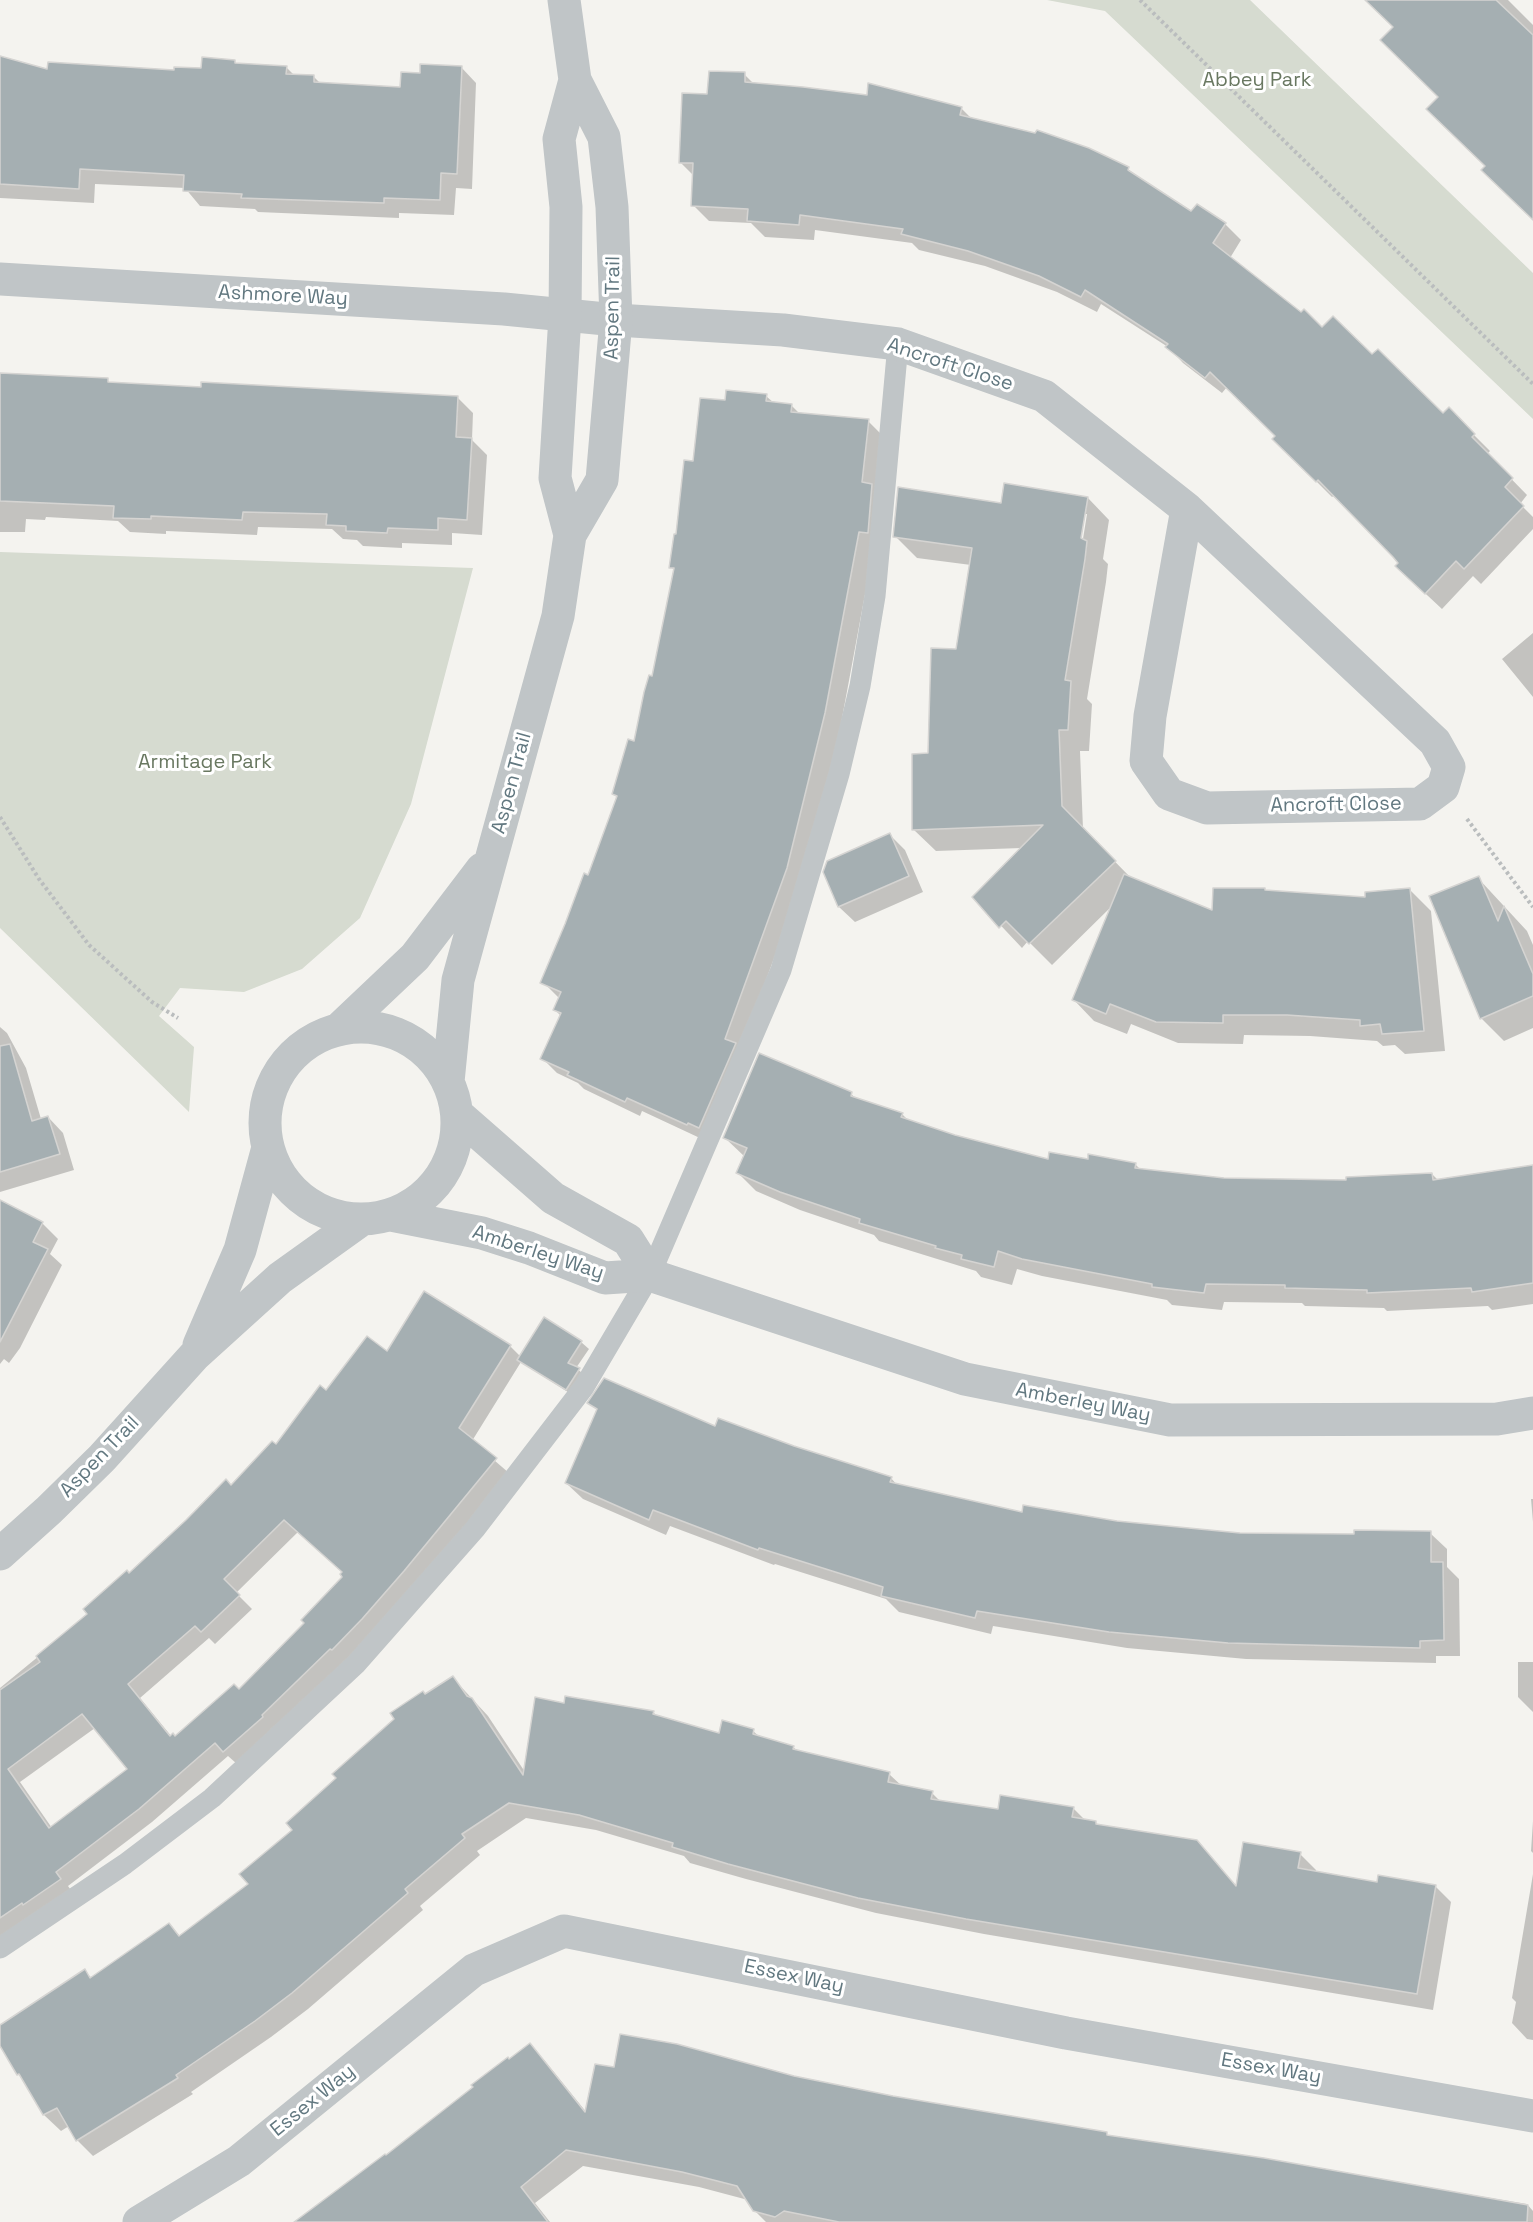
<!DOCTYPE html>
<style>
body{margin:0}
canvas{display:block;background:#f4f3ef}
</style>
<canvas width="1533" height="2222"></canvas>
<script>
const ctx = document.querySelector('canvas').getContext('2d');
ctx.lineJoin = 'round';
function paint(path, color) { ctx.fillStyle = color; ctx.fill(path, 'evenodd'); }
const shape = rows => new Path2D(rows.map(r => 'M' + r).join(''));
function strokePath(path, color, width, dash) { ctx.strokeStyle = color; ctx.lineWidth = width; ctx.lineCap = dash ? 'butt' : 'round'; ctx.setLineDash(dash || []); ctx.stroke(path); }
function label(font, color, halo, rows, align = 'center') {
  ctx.font = font + ' "Space Grotesk",sans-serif'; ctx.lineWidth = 6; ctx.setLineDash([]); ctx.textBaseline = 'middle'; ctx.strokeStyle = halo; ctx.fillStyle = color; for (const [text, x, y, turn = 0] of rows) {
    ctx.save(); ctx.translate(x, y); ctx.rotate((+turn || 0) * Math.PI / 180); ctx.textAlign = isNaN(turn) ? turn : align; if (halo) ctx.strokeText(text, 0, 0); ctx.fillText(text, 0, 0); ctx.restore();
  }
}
paint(shape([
 [1047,0,1250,0,1533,273,1533,419,1105,11],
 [0,552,473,568,411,804,360,918,302,969,244,992,180,988,159,1016,194,1047,189,1112,0,928]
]), '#d6dbd0');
paint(shape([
 [1367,0,1508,0,1533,25,1533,219,1487,166,1395,28],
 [0,57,49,70,175,72,203,70,234,61,237,64,286,67,294,75,313,76,321,84,401,89,421,74,461,67,476,83,472,189,456,188,454,215,399,213,399,218,258,212,255,209,200,206,185,188,95,184,94,203,0,198],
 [744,74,755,85,961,108,973,120,1128,169,1138,178,1192,213,1225,224,1241,240,1230,258,1322,329,1372,357,1443,415,1449,410,1490,451,1487,454,1527,495,1520,504,1533,517,1533,529,1481,584,1473,576,1442,609,1413,582,1400,563,1335,495,1332,497,1274,439,1277,436,1227,387,1222,393,1183,363,1168,347,1101,304,1097,312,1057,292,985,266,919,250,912,243,815,230,814,240,765,237,751,223,709,221,693,205,694,176,680,162,709,95],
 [0,374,107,380,111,384,458,398,473,413,472,440,487,455,482,535,452,533,452,545,402,543,402,548,363,546,357,540,343,539,332,529,258,527,257,535,166,531,166,534,130,532,118,521,46,517,45,520,26,519,25,532,0,532],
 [766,396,774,403,791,405,801,415,868,421,883,436,874,546,840,729,802,883,740,1050,702,1139,642,1111,640,1116,584,1089,578,1083,557,1073,542,1058,561,1016,554,1009,559,998,545,984,589,877,618,798,613,794,635,742,653,678,675,571,671,567,677,536,695,463,726,402],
 [1088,498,1109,520,1103,559,1108,564,1106,582,1087,699,1092,704,1089,751,1080,751,1083,829,1131,878,1214,912,1267,892,1367,899,1410,890,1431,911,1445,1051,1405,1054,1395,1045,1383,1046,1377,1041,1310,1036,1244,1035,1243,1044,1178,1043,1131,1024,1127,1034,1094,1021,1073,999,1112,906,1052,965,1028,941,1022,948,974,897,1022,848,936,851,914,830,929,754,957,651,971,565,917,558,895,536,1002,504],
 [1084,514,1087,514,1082,545,1079,545],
 [1533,633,1533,697,1502,659],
 [890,835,905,850,923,892,855,922,839,907,825,872],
 [1478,878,1527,931,1533,945,1533,1028,1504,1041,1481,1018],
 [0,1027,7,1033,26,1068,41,1119,48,1117,63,1133,74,1170,0,1192],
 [851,1094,857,1099,902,1114,909,1121,955,1136,1049,1161,1135,1164,1141,1170,1224,1179,1348,1182,1432,1174,1438,1180,1533,1166,1533,1304,1492,1310,1488,1306,1387,1311,1384,1308,1305,1306,1302,1303,1224,1302,1222,1310,1172,1305,1167,1300,1042,1276,1017,1269,1012,1285,981,1277,976,1271,879,1241,874,1235,800,1210,756,1191,738,1173,745,1157,725,1138],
 [0,1201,42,1223,58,1239,50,1254,62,1265,20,1348,9,1363,4,1359,0,1364],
 [581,1342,589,1349,576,1368,587,1377,574,1396,521,1362,472,1441,509,1473,417,1584,346,1662,237,1764,228,1756,152,1822,68,1886,73,1893,0,1941,0,1688,90,1614,129,1575,232,1487,276,1446,327,1392,388,1353,510,1346,521,1357],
 [298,1532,343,1573,344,1577,306,1623,239,1691,175,1737,172,1737,140,1698,209,1638,215,1644,252,1609,236,1593],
 [95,1728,129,1770,52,1828,20,1782],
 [589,1403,716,1428,794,1448,891,1478,897,1485,1023,1514,1240,1534,1355,1536,1430,1533,1447,1549,1447,1567,1459,1579,1460,1656,1436,1656,1436,1663,1246,1659,1127,1648,993,1626,991,1634,899,1612,886,1599,775,1564,774,1565,670,1526,666,1535,583,1499,566,1483,598,1411],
 [1531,1499,1533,1499,1533,1522],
 [1518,1662,1533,1662,1533,1712,1518,1697],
 [453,1678,488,1716,525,1772,565,1704,653,1712,659,1718,720,1734,753,1731,760,1737,793,1747,799,1752,889,1774,903,1787,932,1793,941,1802,999,1811,1073,1808,1085,1820,1095,1822,1100,1826,1196,1842,1237,1887,1300,1854,1316,1870,1316,1873,1378,1883,1435,1886,1451,1902,1433,2010,984,1934,876,1913,746,1879,690,1863,684,1856,596,1830,526,1818,477,1851,480,1855,420,1906,423,1910,308,2009,271,2037,191,2092,193,2094,93,2156,77,2140,69,2126,61,2131,44,2115,0,2038,0,2026,24,2013,23,2010,84,1971,92,1978,169,1925,181,1937,250,1884,294,1830,425,1696],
 [1533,1821,1533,1853,1531,1851],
 [1533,1874,1533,2040,1527,2039,1512,2023,1516,2002,1512,1998],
 [530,2045,545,2061,587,2113,615,2069,793,2077,893,2097,1106,2134,1110,2137,1263,2160,1527,2204,1533,2211,1533,2222,766,2222,754,2210,748,2200,699,2187,583,2166,535,2203,550,2222,300,2222]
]), '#0003');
const building = shape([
 [1365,0,1496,0,1533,35,1533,220,1481,170,1485,166,1426,109,1438,97,1380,40,1393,27,1365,0],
 [0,56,47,69,48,62,174,70,174,67,201,68,202,57,235,60,235,63,287,66,286,74,314,75,314,82,400,87,401,72,420,73,420,64,462,66,457,174,441,173,440,200,384,198,384,203,241,198,242,194,183,191,184,175,80,169,79,189,0,184,0,56],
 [709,71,745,72,745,82,803,87,867,95,868,83,962,107,960,115,1035,133,1037,130,1089,148,1129,167,1128,170,1191,211,1197,204,1226,223,1213,243,1301,312,1304,309,1322,327,1333,316,1372,354,1378,349,1443,413,1449,407,1475,434,1472,437,1513,478,1505,487,1524,506,1464,569,1456,561,1425,594,1395,566,1398,563,1393,557,1318,480,1316,482,1272,439,1275,436,1210,372,1205,378,1165,347,1168,344,1085,290,1081,297,1039,276,968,251,901,234,903,229,800,215,799,225,747,221,748,209,691,206,693,163,679,163,682,93,707,94,709,71],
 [0,373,108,378,108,382,201,387,201,382,458,396,456,437,472,438,467,520,438,518,438,530,388,528,387,533,346,531,346,526,326,525,327,514,243,512,242,520,151,516,151,519,113,518,114,506,0,501,0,373],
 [726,390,767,394,766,401,792,404,791,412,869,419,862,482,872,484,868,533,859,532,825,713,787,868,725,1039,736,1043,699,1128,688,1123,687,1125,627,1098,625,1102,567,1075,569,1072,540,1059,561,1013,553,1010,561,992,540,983,565,924,584,873,588,875,617,796,612,794,628,739,634,741,644,692,649,675,652,676,674,568,669,568,674,534,676,534,684,460,693,461,700,398,725,400,726,390],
 [1004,483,1088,497,1081,538,1087,541,1085,559,1065,680,1071,681,1068,730,1059,730,1062,806,1116,861,1029,944,1006,921,999,928,972,897,1043,825,912,830,912,754,928,753,931,648,956,649,972,548,893,537,898,487,1001,503,1004,483],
 [890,833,909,876,838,907,823,872,827,861,890,833],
 [1124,874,1212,910,1213,888,1265,888,1265,890,1365,897,1365,892,1410,888,1424,1031,1382,1034,1380,1024,1360,1026,1360,1020,1287,1015,1223,1015,1223,1023,1156,1022,1110,1004,1106,1014,1072,1000,1124,874],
 [1479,876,1498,921,1504,906,1533,974,1533,996,1480,1019,1429,896,1479,876],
 [10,1044,32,1121,48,1116,60,1154,0,1172,0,1046,10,1044],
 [759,1053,852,1092,851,1096,903,1113,901,1117,955,1135,1048,1159,1049,1152,1088,1159,1088,1154,1136,1163,1135,1168,1224,1178,1346,1180,1346,1177,1432,1173,1433,1180,1533,1165,1533,1283,1472,1292,1471,1288,1367,1293,1367,1290,1285,1288,1285,1285,1206,1284,1204,1293,1152,1287,1152,1284,1022,1259,998,1251,994,1267,961,1259,962,1255,935,1248,936,1246,859,1223,860,1219,780,1192,736,1173,747,1148,723,1138,759,1053],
 [0,1200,43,1222,33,1242,48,1249,0,1342,0,1200],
 [424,1291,511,1345,459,1428,497,1458,404,1571,362,1619,332,1650,330,1649,262,1715,263,1717,223,1752,215,1743,139,1809,56,1872,61,1879,23,1905,22,1903,0,1918,0,1690,40,1662,36,1656,87,1614,83,1609,127,1570,129,1573,186,1520,226,1479,231,1485,272,1441,276,1444,320,1385,326,1390,367,1336,387,1351,424,1291],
 [284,1520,342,1572,340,1574,342,1577,301,1620,304,1623,239,1689,234,1684,175,1736,173,1733,170,1736,128,1684,195,1626,201,1632,240,1595,224,1579,284,1520],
 [82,1714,127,1769,49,1828,8,1769,82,1714],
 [544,1317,582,1341,568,1363,580,1368,566,1390,517,1360,544,1317],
 [604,1378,715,1426,718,1418,794,1446,892,1477,890,1482,1022,1512,1023,1505,1117,1521,1240,1533,1354,1534,1354,1530,1431,1531,1431,1562,1443,1562,1444,1640,1420,1641,1420,1648,1228,1643,1109,1632,977,1611,975,1618,881,1596,883,1587,759,1548,758,1550,653,1510,649,1520,565,1483,597,1409,587,1403,604,1378],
 [453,1676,467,1696,472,1698,523,1775,535,1697,564,1703,565,1696,654,1711,653,1714,719,1733,722,1720,754,1729,753,1734,794,1746,793,1749,890,1772,888,1782,933,1791,931,1799,998,1809,1000,1795,1074,1807,1072,1817,1096,1821,1096,1824,1197,1840,1236,1886,1243,1842,1301,1852,1298,1868,1377,1882,1378,1875,1436,1885,1417,1994,966,1919,858,1898,728,1864,672,1847,673,1843,579,1815,509,1803,462,1834,465,1838,405,1889,408,1893,292,1993,255,2021,176,2075,178,2078,76,2141,57,2108,43,2115,19,2074,17,2075,0,2046,0,2025,85,1969,90,1978,169,1923,179,1936,248,1884,239,1874,292,1830,286,1823,336,1778,332,1774,394,1719,390,1713,423,1691,425,1694,453,1676],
 [620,2034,677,2044,794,2076,893,2096,1107,2132,1107,2135,1264,2158,1528,2205,1527,2222,839,2222,784,2211,775,2217,753,2211,737,2186,682,2172,566,2150,521,2187,548,2222,294,2222,385,2154,386,2155,473,2087,471,2085,508,2057,509,2059,530,2043,585,2112,595,2064,614,2067,620,2034]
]);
paint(building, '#a5afb2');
strokePath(building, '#d5d4d2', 1.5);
strokePath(shape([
 [1140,0,1533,384],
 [0,817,39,879,89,945,152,1002,178,1018],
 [1467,819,1533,907]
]), '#babdbe', 4, [3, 3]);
strokePath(shape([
 [0,1948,125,1864,212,1798,356,1664,475,1529,584,1387,650,1275,781,970,839,774,860,686,875,596,898,344]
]), '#c0c5c7', 21);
strokePath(shape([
 [0,279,504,309,616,320,783,330,898,344,1044,396,1187,509,1435,742,1449,767,1443,787,1420,804,1207,808,1169,794,1146,761,1150,716,1187,509],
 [139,2222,239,2161,474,1970,564,1931,1066,2033,1533,2116]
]), '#c0c5c7', 33);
strokePath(shape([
 [570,535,555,478,565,316,566,207,559,139,575,80],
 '265 1123a96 96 0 1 1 192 0a96 96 0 1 1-192 0Z',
 [339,1029,415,957,482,869],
 [448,1082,458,980,558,616,570,535,602,480,616,320,612,207,604,137,575,80,564,0],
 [457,1114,553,1198,628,1240,650,1275],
 [391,1215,482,1233,529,1248,605,1278,650,1275,965,1379,1170,1420,1497,1419,1533,1413],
 [199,1345,240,1250,267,1151],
 [0,1554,49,1510,102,1458,195,1355,280,1278,361,1220]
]), '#c0c5c7', 33);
label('20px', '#697861', '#fff', [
 ["Abbey Park",1257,81],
 ["Armitage Park",205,763]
]);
label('20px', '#627880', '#fff', [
 ["Ashmore Way",283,296,3],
 ["Aspen Trail",613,308,-89],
 ["Ancroft Close",950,365,18],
 ["Aspen Trail",512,783,-75],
 ["Ancroft Close",1336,805,-1],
 ["Amberley Way",538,1253,18],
 ["Amberley Way",1083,1403,11],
 ["Aspen Trail",100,1457,-46],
 ["Essex Way",794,1977,12],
 ["Essex Way",1271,2069,10],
 ["Essex Way",313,2101,-39]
]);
</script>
